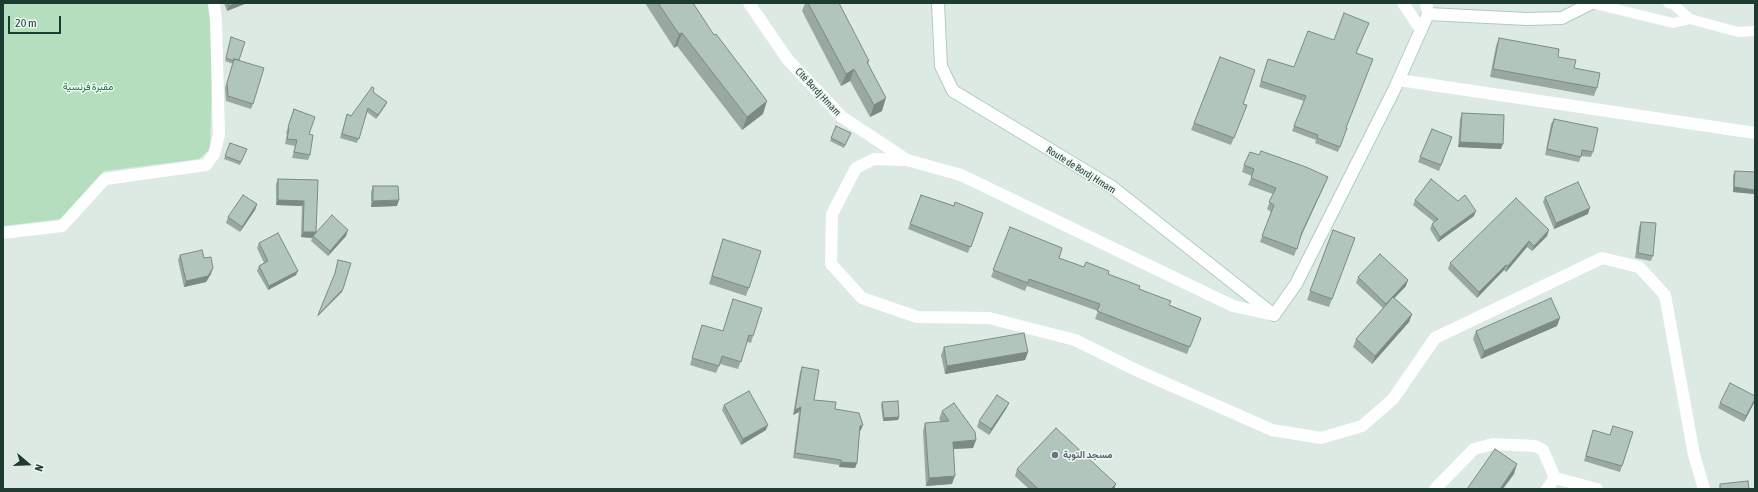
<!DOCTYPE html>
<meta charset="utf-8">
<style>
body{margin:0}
#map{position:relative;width:1758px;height:492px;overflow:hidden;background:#ddeae4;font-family:"Asap Condensed",sans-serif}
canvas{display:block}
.frame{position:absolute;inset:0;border:4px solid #1e3b31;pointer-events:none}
.north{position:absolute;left:8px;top:444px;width:40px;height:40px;-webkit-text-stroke:3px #edf7f2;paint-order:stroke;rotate:109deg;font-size:11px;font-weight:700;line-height:16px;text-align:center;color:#1e3b31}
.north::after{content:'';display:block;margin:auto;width:14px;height:18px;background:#1e3b31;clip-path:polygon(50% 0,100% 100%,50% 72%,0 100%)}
.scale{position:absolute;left:8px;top:16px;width:53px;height:18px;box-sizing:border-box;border:2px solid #1e3b31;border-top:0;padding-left:5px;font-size:12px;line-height:14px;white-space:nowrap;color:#1e3b31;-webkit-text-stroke:3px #edf7f2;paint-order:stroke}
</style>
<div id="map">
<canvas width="1758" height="492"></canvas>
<div class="frame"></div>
<div class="north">N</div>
<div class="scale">20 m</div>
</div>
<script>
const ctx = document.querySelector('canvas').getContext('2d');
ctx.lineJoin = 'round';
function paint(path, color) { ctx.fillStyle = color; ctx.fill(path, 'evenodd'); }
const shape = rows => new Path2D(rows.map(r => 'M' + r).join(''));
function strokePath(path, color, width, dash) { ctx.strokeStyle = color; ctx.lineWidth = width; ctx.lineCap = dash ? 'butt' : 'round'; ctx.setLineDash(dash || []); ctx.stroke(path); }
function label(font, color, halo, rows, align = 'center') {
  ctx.font = font + ' "Asap Condensed",Vazirmatn,sans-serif'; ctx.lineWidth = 3; ctx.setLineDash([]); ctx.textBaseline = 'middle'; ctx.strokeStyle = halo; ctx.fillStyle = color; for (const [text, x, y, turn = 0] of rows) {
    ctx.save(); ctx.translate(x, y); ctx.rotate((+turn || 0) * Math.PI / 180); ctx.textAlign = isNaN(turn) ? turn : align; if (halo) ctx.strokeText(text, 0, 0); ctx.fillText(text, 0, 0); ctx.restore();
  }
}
paint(shape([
 [3,3,209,3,213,46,210,149,199,159,104,171,61,219,3,226]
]), '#b4debd');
const secondary = shape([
 [938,3,941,66,953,91,1112,187,1274,315,1296,284,1394,90,1428,14,1527,19,1562,18,1592,3]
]);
strokePath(secondary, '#afcbbf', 14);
strokePath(shape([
 [1591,3,1673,23,1690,19],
 [1668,3,1673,4,1690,19,1738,32,1755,31]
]), '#fff', 10);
strokePath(shape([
 [749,3,788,60,842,117,907,160],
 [1403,3,1421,30],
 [1426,3,1428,14],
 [1399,80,1755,133],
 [3,233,62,226,105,179,206,165,214,154,219,135,216,21,214,3],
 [1555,478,1597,489],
 [1435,489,1474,449,1493,444,1535,446,1543,450,1555,478],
 [1547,489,1555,478]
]), '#fff', 12);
strokePath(shape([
 [1274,315,1233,306,961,175,907,160,874,159,856,168,832,214,831,264,862,298,917,317,989,318,1075,340,1136,370,1272,430,1321,438,1362,426,1393,399,1435,338,1602,258,1639,267,1665,295,1694,455,1704,489]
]), '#fff', 12);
strokePath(secondary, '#fff', 12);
paint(shape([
 [224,3,247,3,227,11],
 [645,3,693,3,763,114,742,130,677,46,674,48],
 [805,3,808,3,869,61,868,65,882,111,870,117,850,81,841,86,802,11],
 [231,37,239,60,253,104,251,109,226,101,225,88,233,64,225,61],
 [1499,38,1558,57,1574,68,1597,88,1594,96,1490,77,1496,46],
 [1357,53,1346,128,1347,128,1338,152,1315,143,1316,140,1292,131,1304,101,1259,87,1268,59,1294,67],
 [1220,57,1243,104,1247,105,1231,145,1191,130],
 [373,92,387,102,385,106,376,119,367,112,357,143,340,138,347,114,351,116],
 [294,109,309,134,310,155,308,160,292,158,295,146,285,144,287,134,286,133],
 [1462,113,1501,149,1458,147,1460,119],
 [1554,119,1593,152,1591,157,1581,156,1579,162,1545,155,1551,124],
 [836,126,850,135,844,148,830,141],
 [1432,129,1452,137,1439,171,1418,162],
 [230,143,247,149,240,165,224,159],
 [1259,155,1328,177,1325,184,1301,237,1294,256,1260,242,1271,212,1267,209,1273,194,1248,185,1252,176,1242,172,1244,165],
 [1735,171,1755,172,1755,194,1733,192,1733,175],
 [278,179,318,180,316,232,346,236,328,256,311,241,312,238,301,237,302,206,276,205,276,184],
 [373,186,397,206,371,207,371,192],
 [921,195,954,206,983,213,968,253,908,229],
 [1545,197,1588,214,1554,229,1543,202],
 [1415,200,1458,201,1474,216,1438,242,1430,229,1432,224,1434,222,1413,205],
 [257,204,255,210,240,232,226,223,228,217],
 [1641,222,1653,256,1651,261,1635,258,1639,227],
 [1010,227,1059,258,1084,267,1108,274,1139,289,1169,305,1201,318,1187,354,1095,319,1098,311,1027,286,1025,291,991,277],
 [1333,230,1355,238,1329,307,1307,300],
 [1547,236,1532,251,1527,247,1506,272,1504,270,1477,298,1448,269,1450,263],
 [723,239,749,288,746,296,709,284],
 [259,243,296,275,268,290,257,271,259,266,264,263,257,248],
 [180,255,204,258,211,274,206,282,184,287,178,260],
 [1358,277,1406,286,1394,298,1412,314,1409,322,1372,364,1353,347,1356,339,1383,308,1356,283],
 [733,299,753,336,751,343,747,342,738,369,720,364,716,373,690,365,702,325,723,331],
 [1557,326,1481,359,1473,339,1476,331],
 [944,347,1028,352,1025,360,945,374,941,355],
 [802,367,814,400,835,409,861,430,859,431,857,463,855,468,839,467,839,465,793,458,799,412,793,415,800,372],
 [1755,396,1755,400,1754,403,1744,422,1718,408,1720,403],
 [882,402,899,417,898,420,883,421,881,405],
 [1009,403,1006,409,989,435,977,427,979,421],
 [724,405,766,430,741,445,722,410],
 [942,411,976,440,973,448,953,449,952,484,926,486,923,431,925,423,941,422,939,419],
 [1613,426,1622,466,1620,472,1584,461,1591,436,1610,435],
 [1017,469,1116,484,1114,489,1029,489,1015,476]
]), '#99a9a2');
paint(shape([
 [236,3,247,3,227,11,229,6],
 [682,33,677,46,674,48,679,34],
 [854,69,850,81,841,86,846,74],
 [886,98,882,111,870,117,874,105],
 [767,101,763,114,742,130,747,117],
 [387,102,385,106,376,119,378,115],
 [1460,142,1503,144,1501,149,1458,147],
 [1328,177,1325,184,1299,239,1302,232],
 [1734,187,1755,190,1755,194,1733,192],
 [278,200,304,201,302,206,276,205],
 [399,200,397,206,371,207,373,201],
 [257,204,255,210,240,232,242,227],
 [1590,208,1588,214,1554,229,1556,223],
 [1476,211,1474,216,1438,242,1440,237],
 [348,230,346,236,328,256,330,251],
 [1549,230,1547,236,1532,251,1534,246],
 [303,232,316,232,312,238,301,237],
 [1529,241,1527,247,1506,272,1508,266],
 [1506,265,1504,270,1477,298,1479,292],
 [213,268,211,274,206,282,184,287,186,281],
 [298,271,296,275,268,290,269,286],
 [1408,280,1406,286,1384,309,1386,304],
 [343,289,342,292,317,317,318,315],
 [1412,314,1409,322,1372,364,1375,356],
 [1560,318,1557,326,1481,359,1484,351],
 [1028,352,1025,360,945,374,947,366],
 [1755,399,1754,403,1744,422,1746,416],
 [1009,403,1006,409,989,435,991,429],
 [801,407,799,412,793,415,795,410],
 [899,417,898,420,883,421,884,418],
 [768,425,766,430,741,445,743,439],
 [863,425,861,430,858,431,860,426],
 [976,440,973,448,950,449,953,442],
 [841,462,857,463,855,468,839,467],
 [1517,464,1514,474,1503,489,1500,489],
 [955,476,952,484,926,486,929,478],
 [1116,484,1114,489,1111,489]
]), '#7d8a84');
const building = shape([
 [228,3,236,3,229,6,228,3],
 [658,3,693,3,714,35,716,34,767,101,747,117,682,33,679,34,658,3],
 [808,3,839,3,869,61,867,62,886,98,874,105,854,69,846,74,808,3],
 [1344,13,1369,23,1356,53,1373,59,1346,128,1347,128,1340,147,1317,138,1318,135,1294,126,1306,96,1261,81,1268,59,1294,67,1308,31,1334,40,1344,13],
 [231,37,245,42,239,60,234,59,234,61,226,58,231,37],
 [1499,38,1559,49,1558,57,1576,60,1574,68,1600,73,1597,88,1493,69,1499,38],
 [1220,57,1255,70,1243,104,1247,105,1234,138,1194,123,1220,57],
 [234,59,264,68,253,104,228,96,227,83,234,59],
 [372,87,374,88,373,92,387,102,378,115,368,108,359,139,342,134,347,114,351,116,372,87],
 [294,109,315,117,309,134,313,135,310,155,294,152,297,140,287,139,289,128,288,127,294,109],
 [1462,113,1504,115,1503,144,1460,142,1462,113],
 [1554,119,1598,128,1593,152,1582,150,1581,157,1547,149,1554,119],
 [836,126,851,133,845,145,831,138,836,126],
 [1432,129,1452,137,1441,165,1420,157,1432,129],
 [230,143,247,149,241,162,225,156,230,143],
 [1261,151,1306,167,1328,177,1302,232,1297,249,1262,236,1274,205,1269,202,1276,188,1251,178,1254,169,1244,165,1250,152,1259,155,1261,151],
 [1735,171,1755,172,1755,190,1734,187,1735,171],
 [278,179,318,180,316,232,303,232,304,201,278,200,278,179],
 [1431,179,1458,201,1465,195,1476,211,1440,237,1432,224,1438,219,1415,200,1431,179],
 [1578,182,1590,208,1556,223,1545,197,1578,182],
 [373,186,398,186,399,200,373,201,373,186],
 [243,195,257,204,242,227,228,217,243,195],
 [921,195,954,206,955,202,983,213,971,247,910,224,921,195],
 [1516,198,1549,230,1534,246,1529,241,1508,266,1506,265,1479,292,1450,263,1516,198],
 [332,215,348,230,330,251,313,236,332,215],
 [1641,222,1656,223,1653,256,1638,253,1641,222],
 [1010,227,1062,248,1059,258,1084,267,1086,262,1109,271,1108,274,1140,286,1139,289,1171,301,1169,305,1201,318,1190,347,1097,311,1100,304,1029,279,1028,283,993,270,1010,227],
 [1333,230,1355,238,1332,299,1310,291,1333,230],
 [278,233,298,271,269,286,259,266,268,261,259,243,278,233],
 [723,239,761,251,749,288,712,276,723,239],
 [202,250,204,258,211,257,213,268,208,276,186,281,180,255,202,250],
 [1380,254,1408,280,1386,304,1358,277,1380,254],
 [338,260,351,263,343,289,318,315,335,273,338,260],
 [1393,297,1412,314,1375,356,1356,339,1393,297],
 [1551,298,1560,318,1484,351,1476,331,1551,298],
 [733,299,762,308,753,336,749,335,741,362,722,356,719,366,692,358,702,325,723,331,733,299],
 [1024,333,1028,352,947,366,944,347,1024,333],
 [802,367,819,370,814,400,836,402,835,409,859,413,863,425,860,426,857,463,841,462,841,460,795,453,801,407,795,410,802,367],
 [1730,383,1755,396,1755,399,1746,416,1720,403,1730,383],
 [749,391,768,425,743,439,724,405,749,391],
 [997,395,1009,403,991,429,979,421,997,395],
 [898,401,899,417,884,418,882,402,898,401],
 [954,403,975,432,976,440,953,442,955,476,929,478,925,423,949,421,942,411,954,403],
 [1613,426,1633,432,1622,466,1586,456,1593,430,1610,435,1613,426],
 [1056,428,1116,484,1111,489,1038,489,1017,469,1056,428],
 [1495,449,1517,464,1500,489,1467,489,1495,449],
 [1748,481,1749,489,1720,489,1720,484,1748,481]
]);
paint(building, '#b2c5bc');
strokePath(building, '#7d8a84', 1);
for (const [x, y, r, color] of [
 [1055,455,4,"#6b7280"]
]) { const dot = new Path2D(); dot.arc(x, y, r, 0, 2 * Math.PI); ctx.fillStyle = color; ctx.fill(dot); strokePath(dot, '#edf7f2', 1.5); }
label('10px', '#25743f', '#edf7f2', [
 ["مقبرة فرنسية",88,87]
]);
label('10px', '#1e3b31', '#edf7f2', [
 ["Cité Bordj Hmam",818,92,47],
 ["Route de Bordj Hmam",1081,170,32]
]);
label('bold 10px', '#5b616d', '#edf7f2', [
 ["مسجد التوبة",1063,455]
], 'left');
</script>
